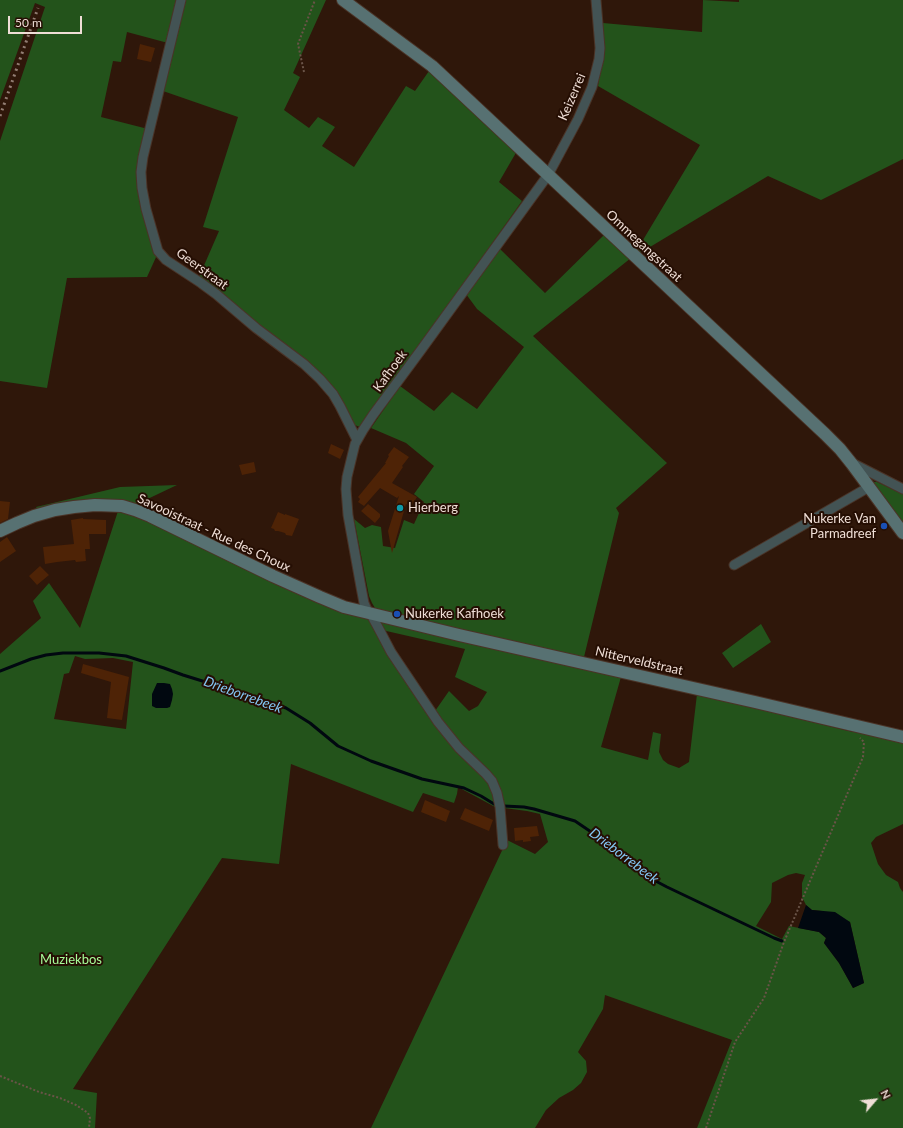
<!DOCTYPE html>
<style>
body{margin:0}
#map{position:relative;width:903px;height:1128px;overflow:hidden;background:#2f170a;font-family:Lato,sans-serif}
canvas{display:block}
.north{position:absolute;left:855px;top:1080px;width:40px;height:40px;-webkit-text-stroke:3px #250e03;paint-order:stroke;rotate:62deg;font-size:11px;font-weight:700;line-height:16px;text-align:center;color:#efded6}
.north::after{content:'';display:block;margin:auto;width:14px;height:18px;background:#efded6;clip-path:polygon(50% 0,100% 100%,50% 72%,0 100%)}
.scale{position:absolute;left:8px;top:16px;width:74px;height:18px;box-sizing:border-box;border:2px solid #efded6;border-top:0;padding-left:5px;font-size:12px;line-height:14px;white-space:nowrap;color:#efded6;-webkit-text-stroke:3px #250e03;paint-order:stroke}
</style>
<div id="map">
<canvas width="903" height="1128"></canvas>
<div class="north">N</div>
<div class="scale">50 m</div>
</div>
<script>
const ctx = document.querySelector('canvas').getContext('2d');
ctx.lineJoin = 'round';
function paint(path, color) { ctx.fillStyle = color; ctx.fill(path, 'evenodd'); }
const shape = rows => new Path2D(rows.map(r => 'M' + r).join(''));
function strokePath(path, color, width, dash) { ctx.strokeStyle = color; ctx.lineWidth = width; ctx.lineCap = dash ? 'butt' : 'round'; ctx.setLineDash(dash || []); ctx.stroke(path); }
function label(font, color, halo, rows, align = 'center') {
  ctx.font = font + ' Lato,sans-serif'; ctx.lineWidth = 4; ctx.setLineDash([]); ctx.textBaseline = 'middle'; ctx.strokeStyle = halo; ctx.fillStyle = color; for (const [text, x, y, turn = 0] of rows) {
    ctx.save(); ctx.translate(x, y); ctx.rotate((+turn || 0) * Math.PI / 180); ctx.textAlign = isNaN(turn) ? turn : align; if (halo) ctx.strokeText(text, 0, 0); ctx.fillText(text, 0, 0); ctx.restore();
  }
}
paint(shape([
 [0,0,178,0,168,43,127,32,121,62,113,61,101,117,148,129,137,165,139,188,157,255,147,277,67,278,47,388,0,381,0,141,45,7,35,3,0,100],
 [184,0,326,0,293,73,300,77,284,110,309,128,318,117,335,127,322,146,354,167,406,86,415,91,429,71,517,151,499,182,522,201,404,368,360,427,352,424,353,419,350,419,329,386,199,277,219,231,203,227,238,117,163,91],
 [703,0,739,2,739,0,903,0,903,159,821,200,768,176,640,253,637,250,700,145,598,86,603,47,603,23,702,32],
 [604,235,631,258,533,336,667,463,616,508,619,513,584,657,409,618,375,608,372,603,369,596,354,519,365,528,372,525,381,527,383,546,395,548,404,520,414,524,424,502,414,494,434,466,406,443,371,428,400,386,434,411,452,392,477,409,524,347,477,309,466,294,500,249,545,293],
 [873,482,877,482,903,494,903,525,872,484],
 [177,485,137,504,118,499,101,500,38,511,36,507,120,487],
 [118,511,127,511,370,620,386,647,489,781,497,808,458,787,457,794,454,803,423,793,413,812,291,764,279,864,222,858,73,1089,97,1093,95,1128,0,1128,0,654,41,618,33,601,49,583,80,628],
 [75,656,85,659,113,658,133,662,126,729,54,719,64,674,69,673],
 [378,621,621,677,601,747,648,760,653,732,661,734,659,752,663,760,668,764,679,768,689,762,697,694,853,732,856,721,903,733,903,824,876,837,871,843,878,864,886,875,898,882,900,888,903,892,903,1128,697,1128,732,1040,605,995,603,1009,578,1052,586,1061,587,1072,581,1083,573,1090,559,1098,546,1110,535,1128,371,1128,507,840,535,854,548,842,540,814,527,811,504,808,500,790,459,744,435,711,449,691,469,711,478,706,487,692,455,677,465,649,382,630],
 [796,873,805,875,802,883,802,897,806,905,812,910,822,911,850,922,864,983,853,988,839,963,824,943,826,938,819,932,789,926,782,939,756,926,771,902,772,883,788,875],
 [761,624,771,642,733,668,722,653]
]), '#23531b');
paint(shape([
 [157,683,164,683,170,684,172,689,173,694,172,700,170,707,167,708,156,708,152,706,152,694],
 [806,905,812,910,835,912,850,922,864,983,853,988,839,963,824,943,826,938,819,932,798,928]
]), '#010810');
strokePath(shape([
 [0,671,31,659,46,655,63,653,99,653,126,656,164,668,183,675,270,702,286,708,310,723,338,746,371,761,422,779,464,788,481,796,494,804],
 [504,806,524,807,534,809,575,821,603,840,648,877,667,887,774,938,782,941]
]), '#010810', 3);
paint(shape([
 [140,44,155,48,151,62,137,59],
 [331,444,344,450,340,459,328,453],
 [394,447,409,457,402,466,403,467,392,483,417,497,411,507,406,504,392,553,388,531,399,496,397,498,380,488,364,506,358,502,360,499,358,497,386,463,385,463,389,456,388,455],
 [254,462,256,472,242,475,239,465],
 [0,501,10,502,8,519,0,523],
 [368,504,380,514,380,517,375,523,361,511],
 [278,512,285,515,285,514,299,519,292,536,286,535,285,533,278,531,275,531,274,529,271,528],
 [83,518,83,519,106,520,106,534,89,534,90,549,85,549,86,561,76,562,75,560,57,562,45,564,43,547,74,544,71,520],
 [7,537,16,551,0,562,0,542],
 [40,566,49,575,37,585,29,576],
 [83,664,129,677,122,720,107,718,111,682,81,673],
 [425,800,450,811,446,822,421,812],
 [465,808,493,820,489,831,460,819],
 [537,826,539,836,530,837,531,841,523,842,523,840,515,841,514,828]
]), '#4e2306');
const street = shape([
 [181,0,143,157,141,172,142,188,146,209,158,251,166,260,201,283,216,294,256,328,304,364,320,379,333,394,340,406,357,440],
 [854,464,903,489],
 [734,565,869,487],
 [368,612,364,603,361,587,348,515,346,489,347,477,355,444,363,430,373,415,421,350,548,175,578,119,592,87,599,59,600,48,596,0],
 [372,613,373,618,380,631,391,652,438,722,459,748,486,774,492,781,497,793,500,807,503,845]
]);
const secondary = shape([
 [343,0,432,66,825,434,840,449,852,464,903,533],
 [0,531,17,523,34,516,55,510,74,507,95,505,122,506,135,510,150,516,273,576,320,597,344,607,459,635,755,702,903,737]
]);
strokePath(street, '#4a3327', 11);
strokePath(secondary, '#4a3327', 14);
strokePath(shape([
 [304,72,298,44,315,0],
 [0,1076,39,1092,60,1098,76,1105,88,1113,90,1118,89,1128],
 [706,1128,735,1042,764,998,784,942,863,757,864,742,860,738]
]), '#6a5448', 2, [2, 2]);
strokePath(street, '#435354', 9);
strokePath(secondary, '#577172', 12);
strokePath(shape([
 [0,116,38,8]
]), '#937e74', 3, [2, 4]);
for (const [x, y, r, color] of [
 [400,508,4,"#0f9aa8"],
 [884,526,4,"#1a4fb4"],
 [397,614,4,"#1a4fb4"]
]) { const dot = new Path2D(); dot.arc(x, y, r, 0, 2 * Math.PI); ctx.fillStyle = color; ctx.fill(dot); strokePath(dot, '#250e03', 1.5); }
label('13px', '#efded6', '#250e03', [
 ["Keizerrei",572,97,-67],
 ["Ommegangstraat",644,246,43],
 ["Geerstraat",202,269,36],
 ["Kafhoek",390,371,-54],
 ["Savooistraat - Rue des Choux",214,533,25],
 ["Nitterveldstraat",639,661,13]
]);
label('13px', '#efded6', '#250e03', [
 ["Hierberg",408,508],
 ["Nukerke Van",876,519,"right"],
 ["Parmadreef",876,534,"right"],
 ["Nukerke Kafhoek",405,614]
], 'left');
label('13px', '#a7fd99', '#250e03', [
 ["Muziekbos",71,960]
]);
label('italic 14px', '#84c7f4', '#250e03', [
 ["Drieborrebeek",243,695,20],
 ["Drieborrebeek",624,856,37]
]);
</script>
